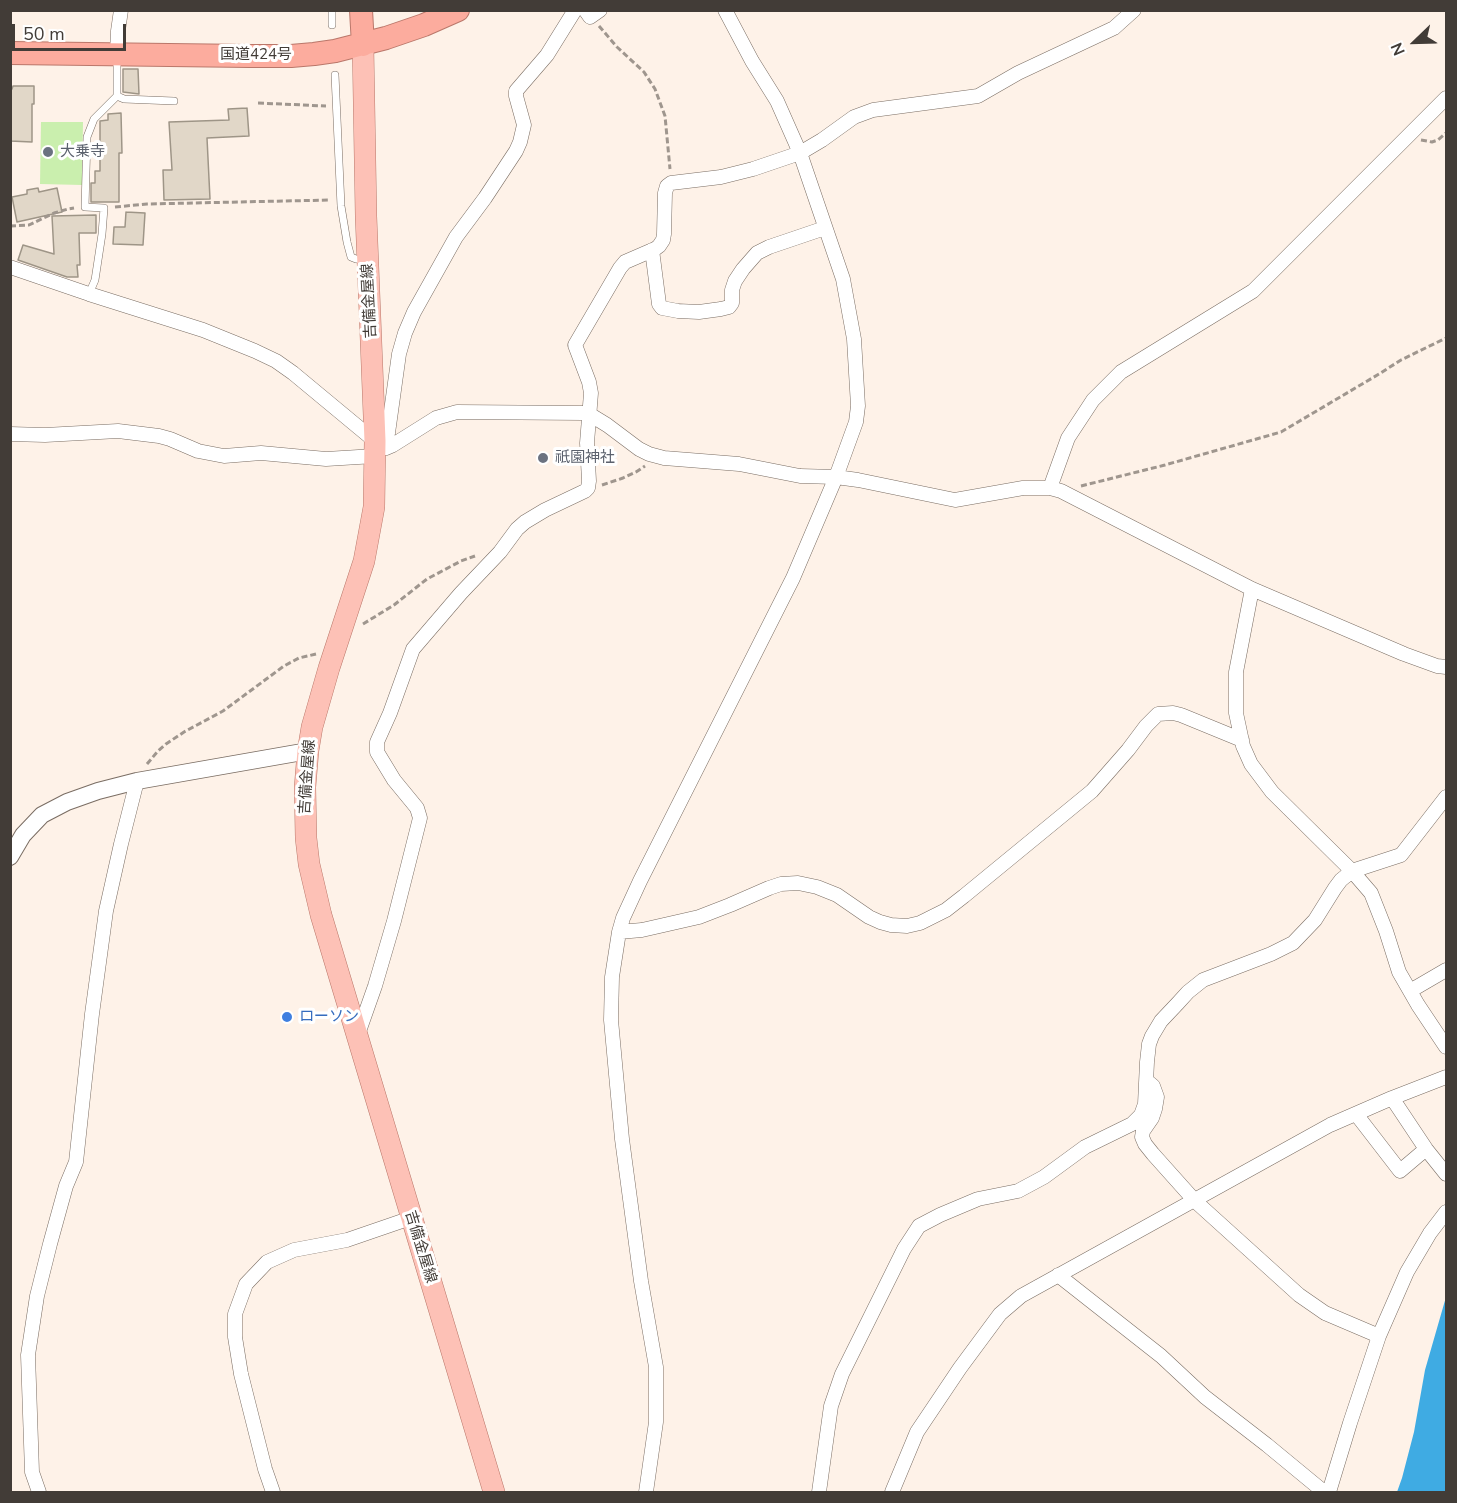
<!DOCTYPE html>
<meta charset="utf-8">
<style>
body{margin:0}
#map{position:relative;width:1457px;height:1503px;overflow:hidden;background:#fef2e8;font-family:"Nunito Sans",sans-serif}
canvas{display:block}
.frame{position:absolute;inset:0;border:12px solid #423c37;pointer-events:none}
.north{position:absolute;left:1385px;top:12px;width:60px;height:60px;-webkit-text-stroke:4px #fff;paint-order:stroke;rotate:247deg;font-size:16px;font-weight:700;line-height:24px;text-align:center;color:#423c37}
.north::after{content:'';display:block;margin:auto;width:21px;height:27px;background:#423c37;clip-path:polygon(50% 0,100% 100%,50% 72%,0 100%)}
.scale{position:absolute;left:12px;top:24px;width:114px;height:27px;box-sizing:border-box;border:3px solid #423c37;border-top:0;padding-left:8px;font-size:18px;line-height:21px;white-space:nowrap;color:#423c37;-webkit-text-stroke:4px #fff;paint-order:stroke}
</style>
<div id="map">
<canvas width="1457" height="1503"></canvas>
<div class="frame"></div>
<div class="north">N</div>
<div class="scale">50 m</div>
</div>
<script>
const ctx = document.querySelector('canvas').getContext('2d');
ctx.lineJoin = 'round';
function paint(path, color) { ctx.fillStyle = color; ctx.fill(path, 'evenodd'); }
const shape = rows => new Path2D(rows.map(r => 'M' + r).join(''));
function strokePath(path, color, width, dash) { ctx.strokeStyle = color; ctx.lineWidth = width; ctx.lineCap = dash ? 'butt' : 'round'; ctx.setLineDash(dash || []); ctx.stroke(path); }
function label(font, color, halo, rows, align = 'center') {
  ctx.font = font + ' "Nunito Sans","Noto Sans JP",sans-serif'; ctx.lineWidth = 6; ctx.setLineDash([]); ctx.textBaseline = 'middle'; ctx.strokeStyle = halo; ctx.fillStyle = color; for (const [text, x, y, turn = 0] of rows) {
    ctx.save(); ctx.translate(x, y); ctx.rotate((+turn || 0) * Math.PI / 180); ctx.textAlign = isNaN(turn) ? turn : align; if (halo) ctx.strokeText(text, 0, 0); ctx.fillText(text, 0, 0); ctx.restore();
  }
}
paint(shape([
 [41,122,83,122,82,185,40,184]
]), '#caefae');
paint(shape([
 [1446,1297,1446,1492,1397,1492,1402,1478,1414,1432,1425,1370]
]), '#3fabe3');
const building = shape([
 [123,69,138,69,139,94,123,92,123,69],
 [13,86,34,86,34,104,32,104,32,142,10,141,10,89,12,89,13,86],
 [247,108,249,136,207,138,210,199,164,200,163,170,172,170,169,122,229,120,228,109,247,108],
 [121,113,122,153,119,153,119,202,91,202,91,183,95,183,95,171,100,171,100,121,108,120,108,114,121,113],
 [38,188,39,192,57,188,62,212,17,222,12,197,27,194,27,190,38,188],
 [126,212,145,213,143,245,113,244,114,227,125,227,126,212],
 [96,215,96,233,79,233,80,265,77,265,78,277,67,277,18,260,23,245,54,254,52,216,96,215]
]);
paint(building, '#e1d7c8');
strokePath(building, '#9e9587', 1.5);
const service = shape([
 [332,10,332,25],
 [335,75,341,206,347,242,351,257,356,259,367,260],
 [117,96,124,99,174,101],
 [89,294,95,280,102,234,104,208,85,207,87,137,94,119,117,96,117,57]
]);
const minor = shape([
 [585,10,590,17,600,10],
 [117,54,118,31,121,10],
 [652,250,659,304,662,308,678,311,699,312,721,309,729,307,732,303,732,290,735,281,743,269,757,253,769,247,825,228],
 [10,267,89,294,203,330,255,351,276,361,293,373,375,441],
 [10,434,45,435,118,431,159,436,170,439,198,451,224,456,261,453,326,459,375,456],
 [375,448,386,448,393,445,436,418,457,412,583,413,589,414,607,425,639,449,649,454,664,458,739,464,800,476,836,477,858,480,955,500,1023,488,1050,488,1061,491,1252,589,1404,654,1437,666,1446,667],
 [381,448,387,438,388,433,399,354,405,333,414,312,456,237,485,198,516,151,520,142,524,125,516,96,516,91,547,55,575,10],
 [1050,488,1068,438,1093,400,1121,372,1253,291,1446,98],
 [1252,589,1236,672,1236,713,1243,746,1251,764,1272,792,1352,871,1371,893,1386,931,1399,972,1418,1005,1446,1047],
 [619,932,642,930,699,917,730,905,769,888,781,884,798,883,817,887,837,895,869,917,880,922,891,925,907,926,920,923,946,910,964,896,1092,791,1128,750,1146,726,1158,714,1173,713,1181,715,1242,740],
 [1410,991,1446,970],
 [357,1037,375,986,394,921,420,818,417,808,394,780,377,752,377,742,390,713,413,649,461,593,500,552,517,529,525,522,545,510,585,491,588,488,589,481,587,443,591,393,589,382,575,345,620,268,625,262,655,249,659,246,663,240,664,234,665,193,667,186,671,183,721,177,753,169,800,153,822,140,854,117,873,110,978,96,1018,73,1114,28,1134,10],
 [1147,1081,1153,1086,1157,1097,1155,1109,1152,1118,1143,1131,1142,1137,1145,1144,1153,1154,1195,1201,1299,1295,1325,1313,1379,1336],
 [1392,1098,1426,1149,1446,1174],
 [1356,1114,1400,1171,1426,1149],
 [1058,1275,1161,1356,1205,1397,1267,1445,1324,1492],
 [39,1492,32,1472,28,1355,37,1296,50,1244,66,1186,76,1162,92,1014,106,911,121,844,137,781],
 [273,1492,265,1469,241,1374,235,1337,235,1314,246,1284,267,1262,294,1250,347,1240,411,1218],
 [646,1492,656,1422,656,1367,641,1281,622,1139,611,1020,612,977,619,932,623,918,640,881,793,578,836,477,856,422,858,406,854,339,843,279,800,153,777,101,752,61,725,10],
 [819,1492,831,1406,842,1374,904,1249,919,1226,940,1215,978,1199,1018,1191,1044,1177,1085,1147,1132,1124,1141,1115,1145,1104,1147,1062,1149,1044,1152,1036,1161,1021,1178,1003,1188,992,1203,980,1271,954,1293,943,1315,920,1335,888,1341,880,1352,871,1401,855,1446,797],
 [892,1492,917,1432,960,1368,1000,1314,1021,1296,1330,1125,1392,1098,1446,1077],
 [1329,1492,1350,1423,1379,1336,1407,1272,1430,1233,1446,1212]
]);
const tertiary = shape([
 [10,857,23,835,42,815,67,802,98,791,137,781,308,751]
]);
const primary = shape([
 [363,45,366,216,375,441,374,507,364,561,329,668,312,727,308,751,305,787,306,838,309,864,321,915,494,1492]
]);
const trunk = shape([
 [361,10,363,45],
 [10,53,249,56,291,56,314,54,335,51,386,38,424,25,458,10]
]);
strokePath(service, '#7a6d63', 8);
strokePath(minor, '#7a6d63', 15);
strokePath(tertiary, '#7a6d63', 18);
strokePath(primary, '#ba776a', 22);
strokePath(trunk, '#ba776a', 24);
strokePath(shape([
 [599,26,617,47,644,72,655,89,665,116,670,169],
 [258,103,326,106],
 [1421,140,1432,142,1438,140,1446,133],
 [115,207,147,204,330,200],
 [10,226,29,225,54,213,68,209,74,208],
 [602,485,623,478,636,472,645,466],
 [1081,486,1165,465,1281,432,1379,374,1401,360,1446,338],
 [363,624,394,605,427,579,461,561,475,556],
 [147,764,158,751,166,744,184,732,223,711,284,666,299,658,316,654]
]), '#9f968e', 3, [6, 3]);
strokePath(service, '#fff', 7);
strokePath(minor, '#fff', 14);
strokePath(tertiary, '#fff', 16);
strokePath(primary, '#fdc1b6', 21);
strokePath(trunk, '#fcac9e', 22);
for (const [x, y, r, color] of [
 [48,152,6,"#6b7280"],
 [543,458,6,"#6b7280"],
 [287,1017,6,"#3f7fe0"]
]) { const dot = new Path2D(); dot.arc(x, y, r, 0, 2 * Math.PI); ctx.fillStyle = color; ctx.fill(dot); strokePath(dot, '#fff', 2); }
label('15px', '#423c37', '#fff', [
 ["国道424号",256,55],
 ["吉備金屋線",370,301,-93],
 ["吉備金屋線",308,777,-86],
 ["吉備金屋線",420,1247,73]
]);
label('15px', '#5b616d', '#fff', [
 ["大乗寺",60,152],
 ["祇園神社",555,458]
], 'left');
label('15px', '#366cbe', '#fff', [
 ["ローソン",299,1017]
], 'left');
</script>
